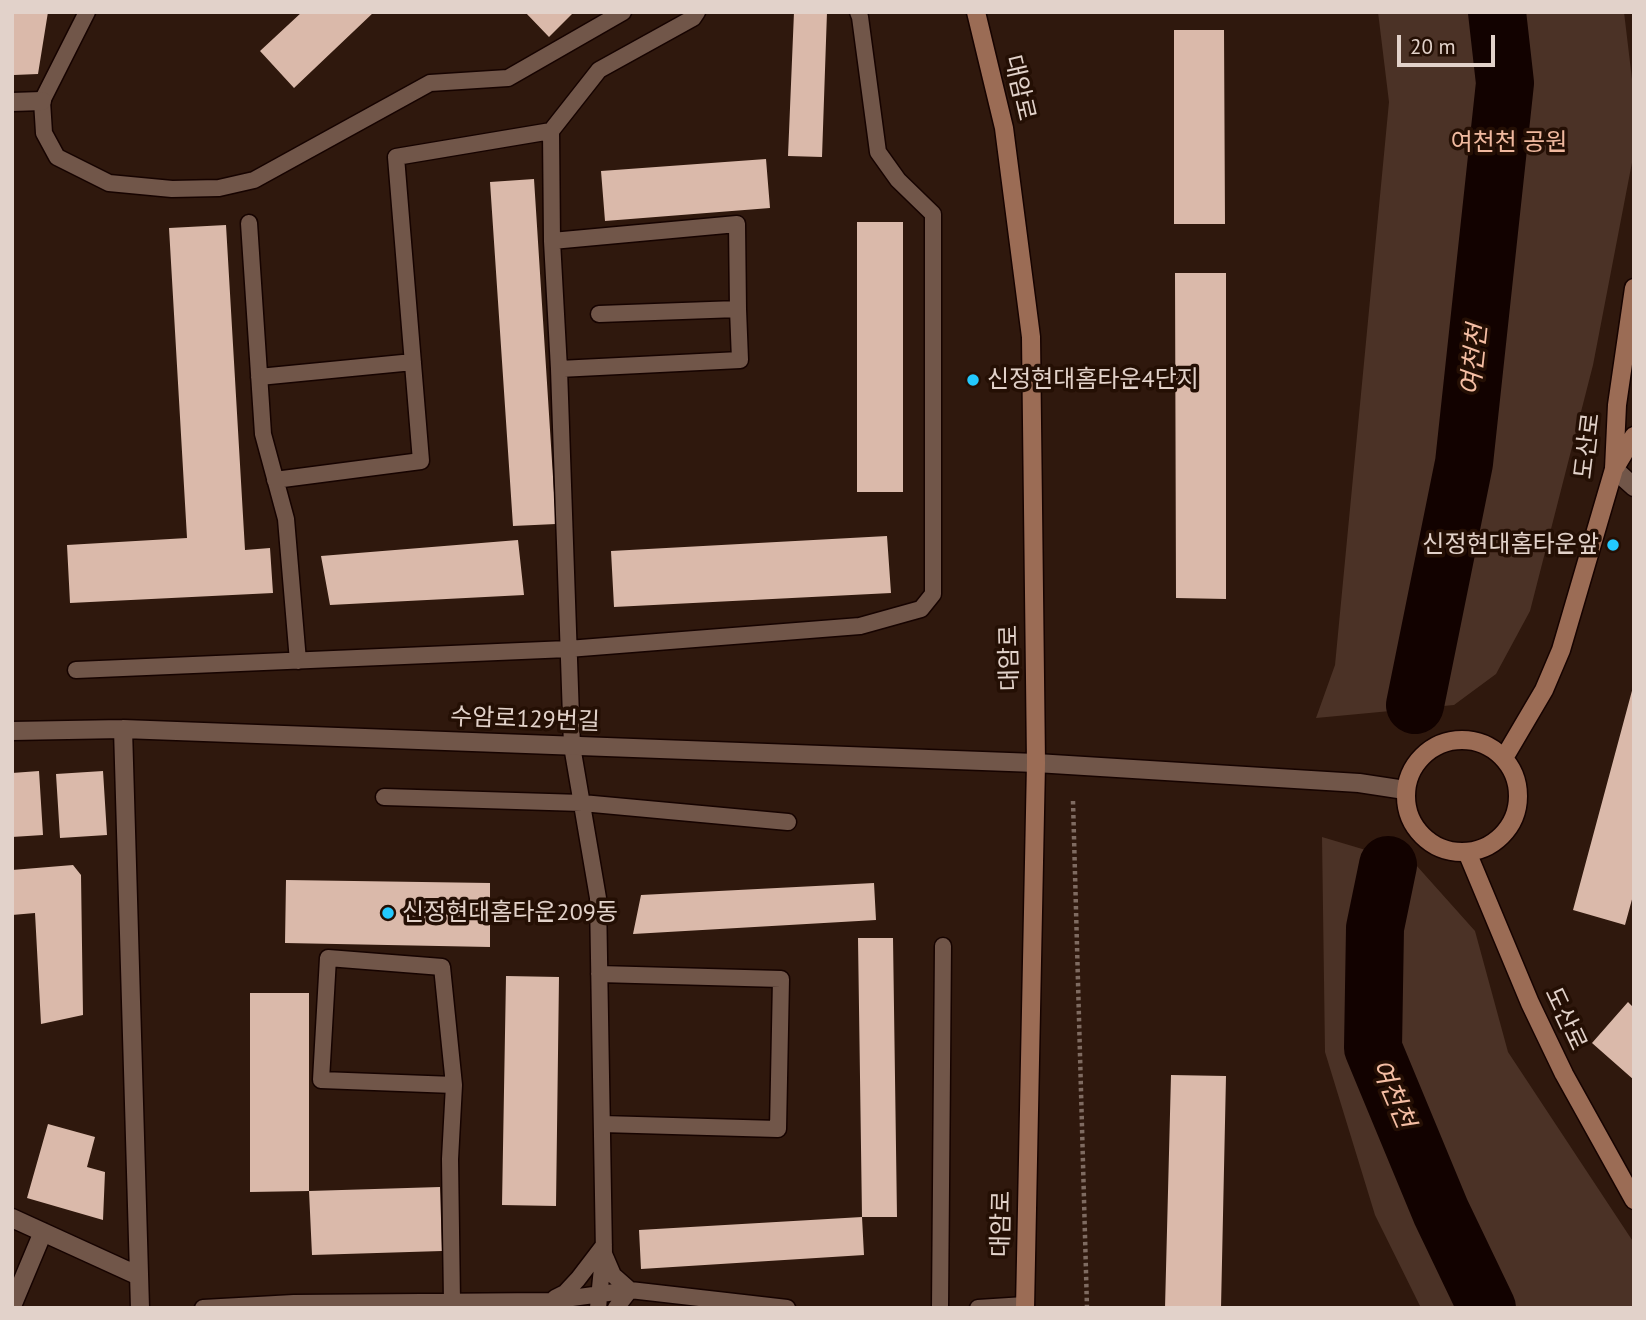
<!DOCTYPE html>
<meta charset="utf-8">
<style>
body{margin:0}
#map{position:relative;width:1646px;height:1320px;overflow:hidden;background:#2f180d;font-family:"PT Sans",sans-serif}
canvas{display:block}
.frame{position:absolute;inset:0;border:14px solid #e2d2ca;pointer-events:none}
.scale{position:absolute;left:1397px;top:35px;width:98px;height:32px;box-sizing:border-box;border:4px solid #e2d2ca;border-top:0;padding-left:9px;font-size:21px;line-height:24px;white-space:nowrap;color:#e2d2ca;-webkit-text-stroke:5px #240f04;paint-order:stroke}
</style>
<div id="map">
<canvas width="1646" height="1320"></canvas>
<div class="frame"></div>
<div class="scale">20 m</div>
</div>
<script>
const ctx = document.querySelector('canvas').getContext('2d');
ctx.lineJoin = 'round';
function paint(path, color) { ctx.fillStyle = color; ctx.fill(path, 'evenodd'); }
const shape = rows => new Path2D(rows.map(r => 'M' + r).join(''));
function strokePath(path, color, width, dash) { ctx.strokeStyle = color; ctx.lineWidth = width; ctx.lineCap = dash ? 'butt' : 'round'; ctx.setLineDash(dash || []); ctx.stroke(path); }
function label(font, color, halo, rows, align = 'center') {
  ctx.font = font + ' "PT Sans","Noto Sans KR",sans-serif'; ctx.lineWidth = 7; ctx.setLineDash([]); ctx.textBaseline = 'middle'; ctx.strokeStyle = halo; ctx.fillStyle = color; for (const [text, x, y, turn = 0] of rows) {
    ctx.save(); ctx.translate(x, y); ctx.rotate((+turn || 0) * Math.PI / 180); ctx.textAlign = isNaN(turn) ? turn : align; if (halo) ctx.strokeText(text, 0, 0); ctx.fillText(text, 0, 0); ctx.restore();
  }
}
paint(shape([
 [1378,12,1624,12,1634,96,1634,152,1593,365,1530,611,1496,674,1454,705,1316,718,1335,665,1389,102],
 [1322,837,1416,865,1475,931,1508,1052,1634,1243,1634,1308,1421,1308,1375,1215,1325,1052]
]), '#4b3226');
strokePath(shape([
 [1415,705,1464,463,1505,83,1497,12],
 [1388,865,1375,928,1373,1048,1441,1212,1487,1308]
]), '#120200', 58);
paint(shape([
 [15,12,48,12,38,74,14,75,12,13],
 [302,12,374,12,294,88,260,51],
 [525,12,574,12,549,37],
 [794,12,827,12,822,157,788,156],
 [1174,30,1224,30,1225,224,1174,224],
 [766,159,770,208,605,221,601,171],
 [534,179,556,524,513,526,490,182],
 [857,222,903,222,903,492,857,492],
 [226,225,245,550,270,548,273,593,70,603,67,545,187,538,169,228],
 [1175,273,1226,273,1226,599,1176,598],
 [887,536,891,593,614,607,611,551],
 [518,540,524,595,330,605,321,556],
 [1633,687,1634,892,1625,925,1573,910],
 [39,771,43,835,12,837,12,773],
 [103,771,107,835,60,838,56,774],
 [73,865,81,875,83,1015,41,1024,35,913,12,915,12,870],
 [286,880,490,883,490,947,285,943],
 [874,883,876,920,633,934,641,895],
 [858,938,893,938,897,1217,862,1217],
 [506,976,559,977,556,1206,502,1205],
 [250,993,309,993,309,1191,250,1192],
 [1628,1002,1634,1008,1634,1080,1592,1043],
 [1171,1075,1226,1076,1221,1308,1165,1308],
 [48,1124,95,1137,87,1167,105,1172,103,1220,27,1198],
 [440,1187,442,1251,312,1255,309,1191],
 [862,1217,864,1255,641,1269,639,1230]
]), '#dab9aa');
const lane = shape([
 [87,12,42,101,44,133,57,157,109,183,172,189,219,188,254,180,430,83,508,78,623,12],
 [697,12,693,18,599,70,551,131,552,241,559,369,572,746,598,898,604,1254,613,1275,630,1290,787,1308],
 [249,223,263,434,286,519,298,661],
 [552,241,737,224,738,309],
 [559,369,740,360,738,309,599,314],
 [259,377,413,362],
 [275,480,421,461,396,157,551,131],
 [76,670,568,649,860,626,921,609,933,594,933,214,898,180,878,152,860,17,858,12],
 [384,797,582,803,788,822],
 [599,974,781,979,778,1129,602,1124],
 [555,1298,565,1293,578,1279,604,1245],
 [452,1302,450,1159,454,1085,442,967,328,958,321,1080,454,1085],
 [203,1308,294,1303,550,1301,630,1290],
 [598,1308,603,1258],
 [616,1308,630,1290],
 [940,1308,943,946],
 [978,1308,1025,1305]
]);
const street = shape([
 [12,102,42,101],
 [1614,469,1634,487],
 [123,729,140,1308],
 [12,731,123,729,1036,763,1359,783,1405,790],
 [12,1218,139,1276],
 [12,1306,43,1232]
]);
const secondary = shape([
 [976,12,1004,128,1031,337,1036,763,1025,1308],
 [1616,466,1634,436],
 '1406 796a56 56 0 1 1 112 0a56 56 0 1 1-112 0Z',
 [1504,758,1544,690,1561,650,1614,469,1617,405,1634,288],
 [1467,852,1530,1003,1564,1074,1634,1200]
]);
strokePath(lane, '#160300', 19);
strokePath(street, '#160300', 21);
strokePath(secondary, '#160300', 21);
strokePath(shape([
 [1073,801,1087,1308]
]), '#7f6b61', 4.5, [3.5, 3.5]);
strokePath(lane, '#715649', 16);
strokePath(street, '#715649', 18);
strokePath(secondary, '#9b6c55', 18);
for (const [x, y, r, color] of [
 [973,380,7,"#23c9fe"],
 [1613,545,7,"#23c9fe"],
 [388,913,7,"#23c9fe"]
]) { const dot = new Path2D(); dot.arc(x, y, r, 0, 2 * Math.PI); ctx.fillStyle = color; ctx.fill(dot); strokePath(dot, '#240f04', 2.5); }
label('24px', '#e2d2ca', '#240f04', [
 ["대암로",1019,88,77],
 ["도산로",1588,446,-83],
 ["대암로",1010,658,-91],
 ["수암로129번길",525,720,2],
 ["도산로",1565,1019,65],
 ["대암로",1002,1224,-89]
]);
label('24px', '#f0b99f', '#240f04', [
 ["여천천 공원",1509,143]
]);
label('24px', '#e2d2ca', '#240f04', [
 ["신정현대홈타운4단지",987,380],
 ["신정현대홈타운앞",1599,545,"right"],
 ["신정현대홈타운209동",402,913]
], 'left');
label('italic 26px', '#f5bea4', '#240f04', [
 ["여천천",1475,360,-84],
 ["여천천",1392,1094,67]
]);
</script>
